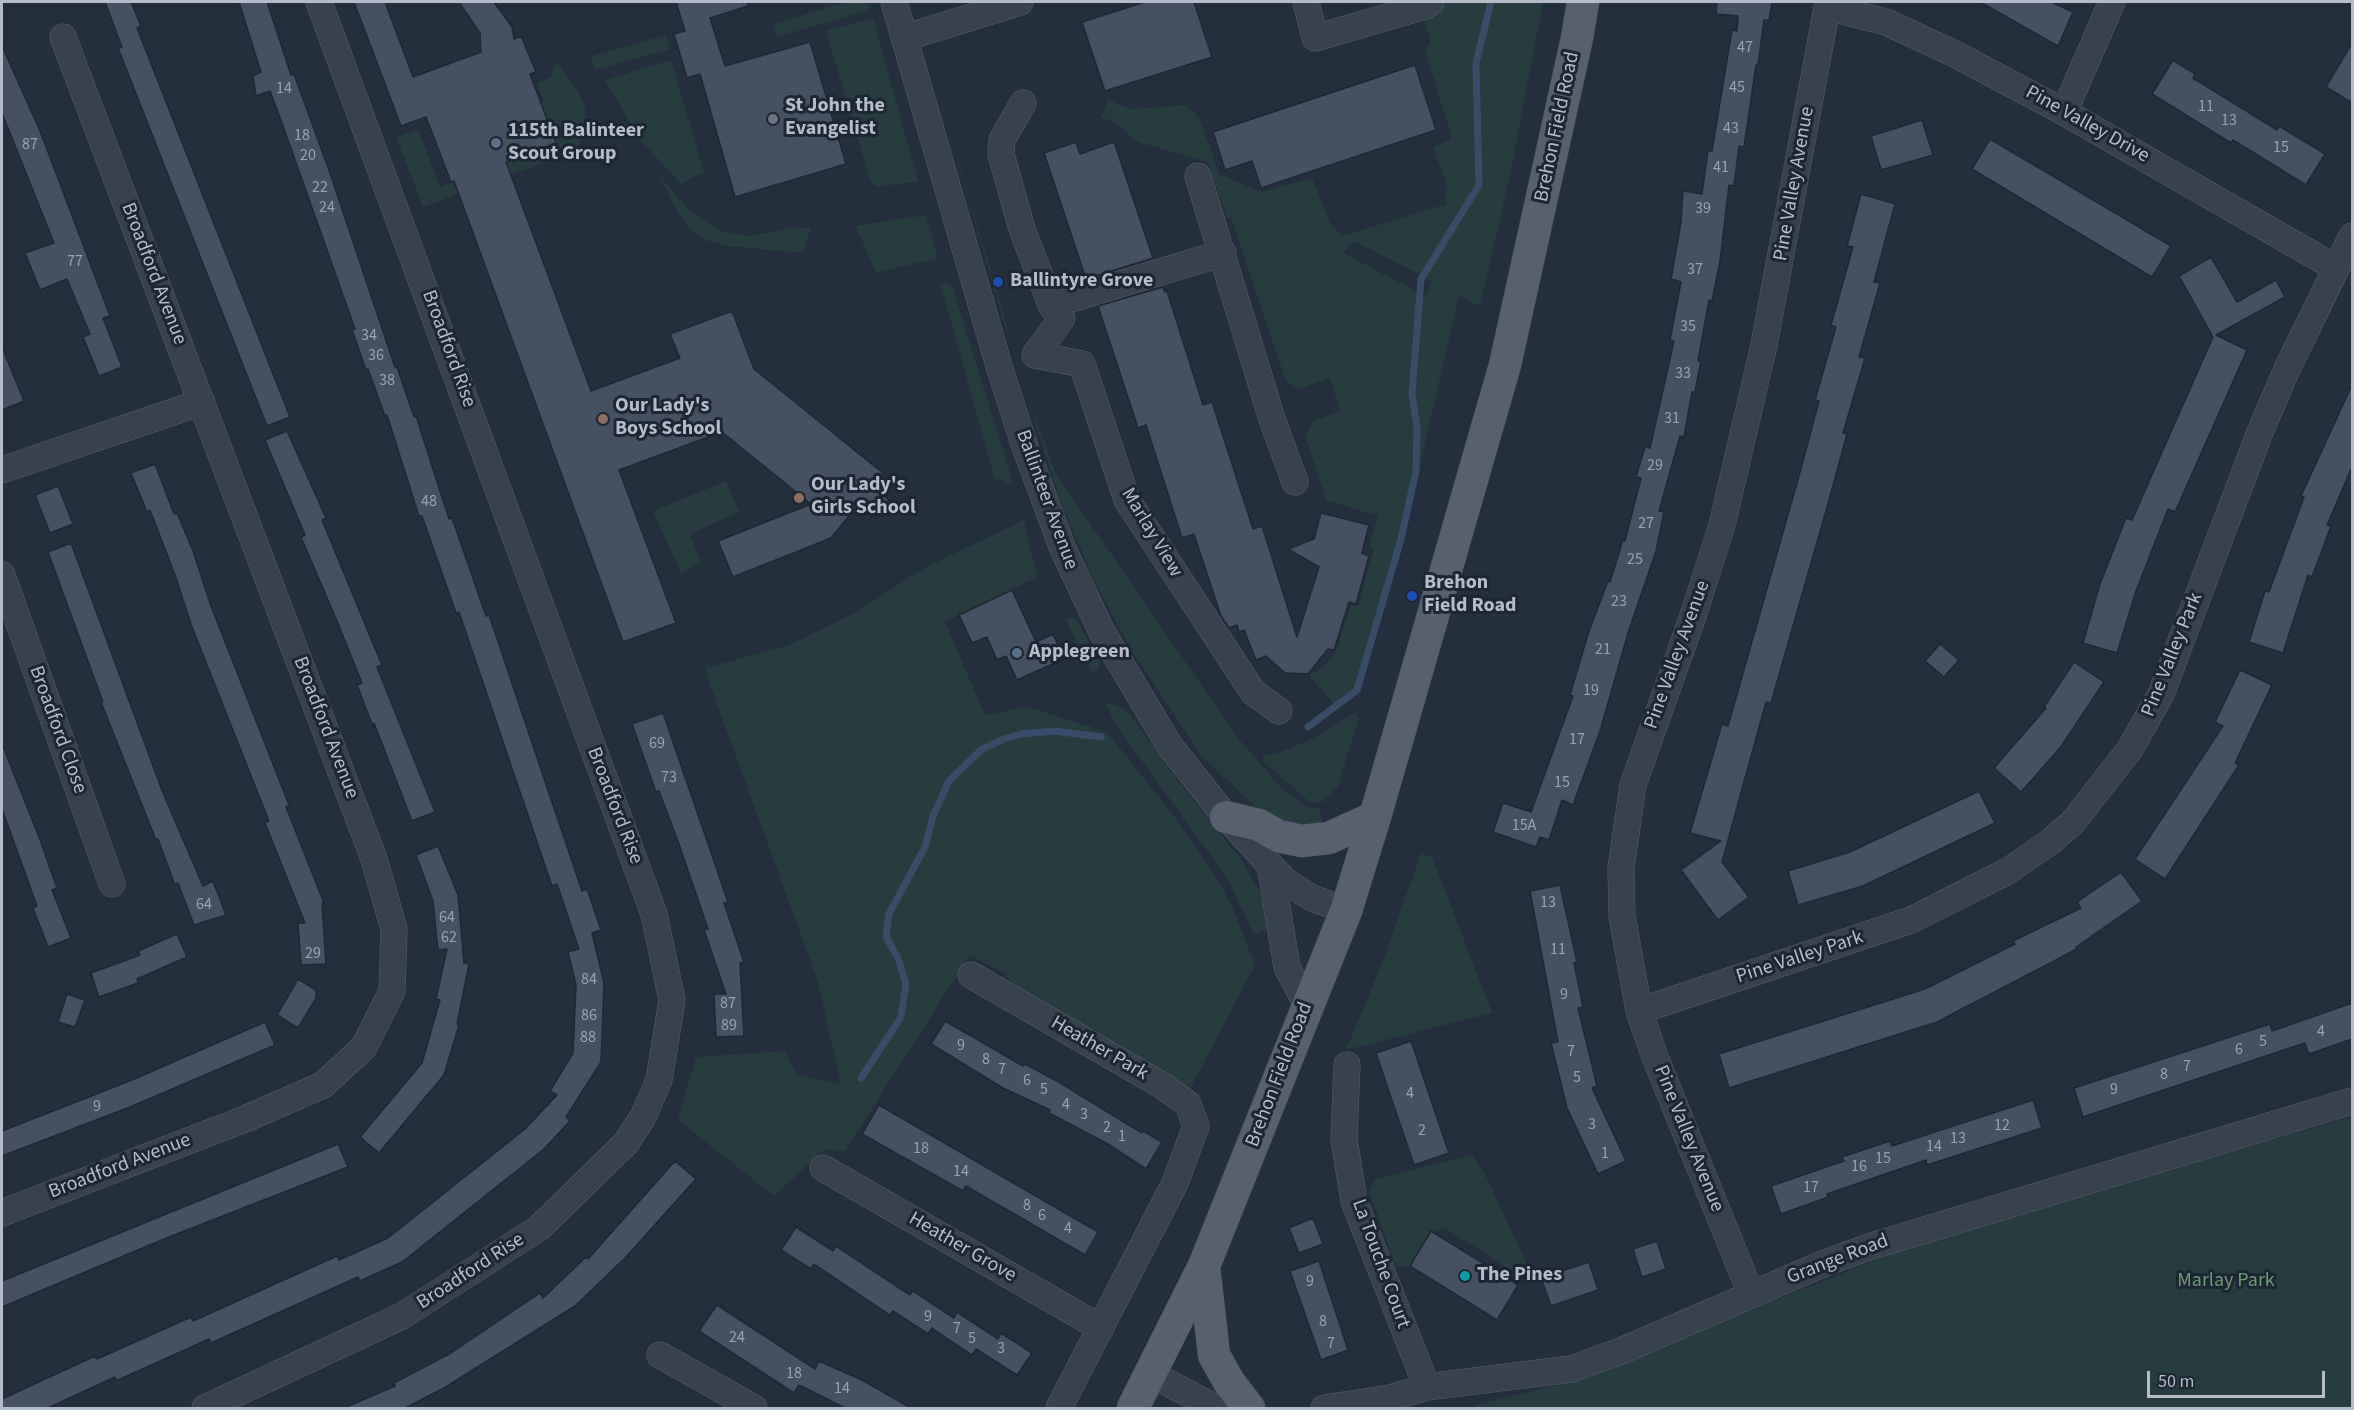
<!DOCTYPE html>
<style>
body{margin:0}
#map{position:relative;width:2354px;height:1410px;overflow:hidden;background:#242f3e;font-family:"Source Sans 3",sans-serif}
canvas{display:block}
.frame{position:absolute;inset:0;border:3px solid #b4bcc9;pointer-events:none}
.scale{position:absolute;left:2147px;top:1371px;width:178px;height:27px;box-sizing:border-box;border:3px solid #b4bcc9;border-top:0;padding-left:8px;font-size:18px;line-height:21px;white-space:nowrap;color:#b4bcc9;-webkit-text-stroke:4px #1d2633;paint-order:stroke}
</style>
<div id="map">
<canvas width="2354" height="1410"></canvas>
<div class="frame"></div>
<div class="scale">50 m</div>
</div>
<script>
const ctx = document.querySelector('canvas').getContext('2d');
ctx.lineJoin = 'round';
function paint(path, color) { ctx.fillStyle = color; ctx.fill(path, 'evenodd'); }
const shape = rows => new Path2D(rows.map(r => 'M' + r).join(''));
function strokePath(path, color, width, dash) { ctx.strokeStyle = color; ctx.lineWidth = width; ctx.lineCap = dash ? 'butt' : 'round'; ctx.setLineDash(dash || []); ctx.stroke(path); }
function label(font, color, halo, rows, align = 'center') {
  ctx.font = font + ' "Source Sans 3",sans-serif'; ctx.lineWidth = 6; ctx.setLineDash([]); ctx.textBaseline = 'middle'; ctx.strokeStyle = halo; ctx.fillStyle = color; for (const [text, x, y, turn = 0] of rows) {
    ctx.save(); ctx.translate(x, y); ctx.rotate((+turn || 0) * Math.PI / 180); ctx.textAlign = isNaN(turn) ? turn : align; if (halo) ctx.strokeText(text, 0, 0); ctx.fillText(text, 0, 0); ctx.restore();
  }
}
paint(shape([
 [848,2,868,2,870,10,777,37,773,24],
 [1417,2,1543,2,1510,176,1480,306,1459,296,1405,530,1361,682,1334,704,1309,675,1325,666,1336,652,1351,605,1358,606,1374,549,1369,548,1378,516,1326,500,1305,435,1315,420,1340,411,1330,378,1299,389,1286,381,1231,217,1227,218,1208,162,1138,142,1114,122,1101,117,1108,100,1131,109,1187,105,1200,119,1219,174,1262,192,1312,178,1330,223,1342,236,1447,204,1444,192,1448,189,1433,147,1451,139,1451,135,1425,50,1431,41],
 [1354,241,1432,281,1426,296,1343,253],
 [873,18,918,181,877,187,870,180,826,31],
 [666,35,670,49,595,70,591,57,596,55],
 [671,60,704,172,681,184,642,142,605,80],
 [557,63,578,91,585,107,584,136,579,144,568,154,423,207,396,137,418,129,440,187,554,144,539,104,544,101,537,83,552,76,554,65],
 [935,81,1008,330,1006,330],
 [659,175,690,211,721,231,750,236,796,227,811,228,803,253,727,246,702,239,689,228,674,207],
 [926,215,938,258,876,273,856,226],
 [940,282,952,286,1013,482,1011,486,1000,479,995,480],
 [1025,391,1056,474,1237,737,1284,791,1307,807,1320,809,1322,827,1295,827,1263,814,1202,756,1132,651,1094,580,1062,505],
 [726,481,739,512,690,534,701,563,681,573,653,511],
 [1024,520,1037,577,945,622,985,715,1027,707,1107,732,1171,812,1220,883,1233,909,1255,965,1190,1089,1014,987,1006,974,970,955,845,1151,825,1149,774,1196,678,1120,696,1057,785,1051,796,1074,841,1085,818,982,710,685,706,668,789,645,853,614,924,568],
 [1070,618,1076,619,1100,663,1099,669,1092,673,1066,620],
 [1105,702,1124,708,1131,716,1178,781,1242,861,1260,892,1271,928,1253,934,1228,879,1115,724],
 [1354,713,1359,718,1338,786,1324,801,1312,803,1306,799,1262,760,1264,755,1276,754,1310,740],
 [1421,853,1432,857,1492,1013,1346,1050,1384,958],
 [2352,1117,2352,1408,1473,1408,1479,1404,1575,1380,1941,1234],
 [1472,1155,1486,1176,1530,1271,1514,1272,1443,1227,1430,1234,1411,1267,1396,1267,1369,1191,1376,1179]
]), '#263c3f');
strokePath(shape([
 [1308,727,1357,690,1401,539,1416,471,1417,428,1412,394,1421,279,1479,185,1476,63,1491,2],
 [861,1078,901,1017,906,984,898,958,886,937,889,914,925,847,933,816,949,781,982,749,1004,739,1022,734,1054,731,1101,737]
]), '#394c67', 7);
const building = shape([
 [105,2,131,2,141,26,137,28,290,417,267,426,118,48,122,47,105,2],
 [239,2,267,2,291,75,294,74,330,173,395,367,397,367,414,417,416,416,449,519,452,518,486,616,489,615,582,891,587,889,601,930,592,933,604,983,601,1062,566,1117,570,1121,544,1149,402,1262,360,1281,358,1277,211,1343,209,1339,116,1381,115,1377,48,1408,2,1408,2,1399,95,1356,97,1359,191,1317,193,1321,337,1256,339,1260,388,1238,525,1129,557,1095,550,1091,573,1053,576,985,568,952,579,949,557,884,552,886,459,612,456,613,422,516,419,516,387,415,385,416,368,369,366,370,352,330,355,329,282,123,270,91,256,96,253,76,261,72,239,2],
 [354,2,385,2,413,77,481,52,480,33,459,2,494,2,512,27,514,39,521,36,536,72,530,74,556,143,506,162,591,391,680,358,670,334,732,311,754,369,884,474,873,487,889,500,874,518,858,505,831,538,733,577,718,541,811,504,722,432,619,470,676,623,623,642,454,181,451,182,426,117,401,126,354,2],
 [676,2,747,2,748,6,710,18,725,66,810,42,846,164,735,197,700,74,687,78,674,34,685,31,676,2],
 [1145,2,1194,2,1212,57,1105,91,1082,22,1145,2],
 [1717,2,1772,2,1769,20,1764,20,1758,65,1756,65,1744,147,1739,146,1734,186,1729,185,1720,261,1712,301,1709,300,1698,361,1701,361,1695,392,1692,392,1684,437,1680,436,1659,511,1664,512,1656,551,1628,633,1600,731,1573,805,1562,800,1549,840,1540,837,1536,847,1493,832,1503,803,1531,812,1573,696,1570,695,1589,631,1608,581,1610,582,1623,540,1625,541,1641,478,1636,477,1645,447,1650,448,1674,341,1670,340,1681,282,1671,279,1681,222,1683,191,1702,194,1708,151,1712,151,1732,30,1737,31,1738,16,1716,14,1717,2],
 [1980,2,2051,2,2073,12,2058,46,1980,2],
 [2352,43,2352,103,2326,87,2352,43],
 [2,46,40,131,110,316,103,318,122,367,99,376,83,337,90,334,67,279,40,290,25,253,54,243,2,113,2,46],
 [2173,60,2195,74,2193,78,2227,99,2277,130,2279,126,2325,154,2306,185,2233,140,2231,143,2152,94,2173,60],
 [1415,65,1436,130,1261,188,1252,161,1225,170,1213,132,1415,65],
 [1922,120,1933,155,1881,170,1871,136,1922,120],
 [1990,139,2171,246,2152,277,1972,169,1990,139],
 [1076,142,1080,154,1114,142,1153,258,1086,279,1044,153,1076,142],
 [1861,194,1895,204,1874,282,1880,283,1859,357,1865,358,1843,433,1847,434,1826,511,1771,703,1766,702,1722,862,1749,897,1718,920,1681,870,1721,841,1690,833,1722,724,1728,726,1799,476,1819,401,1815,400,1836,327,1831,325,1853,247,1847,246,1861,194],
 [2211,257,2237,302,2276,280,2285,297,2216,335,2247,350,2175,512,2168,509,2136,591,2117,653,2083,643,2100,584,2126,518,2132,520,2213,337,2179,276,2211,257],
 [1163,287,1165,292,1167,291,1203,405,1212,402,1253,529,1262,526,1297,637,1319,567,1288,549,1314,539,1321,513,1369,525,1362,553,1369,556,1356,604,1349,602,1334,650,1328,649,1308,674,1285,673,1266,656,1256,660,1244,630,1239,632,1237,625,1229,628,1221,616,1194,534,1182,538,1146,425,1138,428,1098,306,1163,287],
 [2,347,24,401,2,410,2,347],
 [2352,385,2352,467,2327,525,2331,526,2312,577,2308,575,2283,653,2249,642,2265,591,2269,592,2304,497,2301,496,2352,385],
 [287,431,326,518,322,520,374,646,382,665,377,667,435,812,412,821,374,723,372,724,357,685,362,683,337,621,301,537,305,535,265,440,287,431],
 [155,464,174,514,177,513,193,551,211,606,289,805,286,807,324,903,322,904,326,964,301,965,298,923,305,923,265,823,269,821,192,627,175,575,150,510,147,512,131,473,155,464],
 [58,486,73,524,50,533,35,495,58,486],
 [71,543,163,793,203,886,213,881,226,915,194,925,178,883,175,885,158,839,156,840,101,702,103,702,48,552,71,543],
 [1012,590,1036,642,1053,634,1064,659,1017,680,1006,656,997,660,987,637,972,643,959,615,1012,590],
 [1940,644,1959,660,1944,677,1925,661,1940,644],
 [2074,662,2104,682,2060,748,2021,792,1994,768,2046,708,2044,707,2074,662],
 [2240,670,2272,685,2235,763,2239,765,2165,879,2135,859,2223,726,2215,722,2240,670],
 [663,713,728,902,724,903,744,962,740,963,744,1036,716,1037,714,994,726,994,704,930,708,929,679,844,659,791,656,792,632,724,663,713],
 [2,744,39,837,57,888,52,890,71,938,48,947,33,908,37,906,2,809,2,744],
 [1979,791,1995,823,1863,886,1798,905,1788,871,1850,852,1979,791],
 [438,846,458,895,464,963,469,964,457,1024,459,1025,444,1075,379,1153,360,1137,422,1063,440,1000,436,999,447,949,438,950,433,901,416,855,438,846],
 [2121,872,2142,901,2076,947,2077,949,1937,1022,1729,1088,1719,1054,1925,989,2015,944,2013,941,2081,908,2077,902,2121,872],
 [1560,885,1577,962,1574,963,1583,1007,1578,1008,1597,1086,1592,1088,1626,1161,1598,1174,1567,1108,1551,1043,1558,1042,1530,891,1560,885],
 [177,934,187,957,137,979,138,983,99,997,91,973,140,955,138,951,177,934],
 [298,979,316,990,316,998,298,1028,277,1015,298,979],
 [67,994,85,1000,75,1027,58,1022,67,994],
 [2352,1003,2352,1039,2309,1054,2305,1043,2083,1117,2074,1088,2270,1024,2272,1031,2352,1003],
 [945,1021,1023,1066,1025,1064,1057,1081,1142,1133,1143,1131,1162,1142,1146,1169,1108,1144,1049,1113,1050,1110,1003,1088,931,1044,945,1021],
 [265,1022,275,1045,130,1107,2,1156,2,1131,132,1080,265,1022],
 [1411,1041,1449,1153,1414,1165,1376,1053,1411,1041],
 [2033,1100,2042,1128,1927,1165,1926,1160,1827,1194,1828,1197,1781,1214,1771,1186,1844,1161,1842,1157,1890,1141,1892,1146,2033,1100],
 [879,1105,1098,1232,1085,1255,966,1186,963,1191,862,1134,879,1105],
 [338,1144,348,1167,164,1239,2,1307,2,1281,338,1144],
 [675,1161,696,1179,625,1258,575,1306,444,1388,405,1408,344,1408,395,1386,394,1383,451,1353,540,1293,543,1298,586,1257,588,1259,675,1161],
 [1313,1218,1323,1244,1299,1253,1289,1228,1313,1218],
 [796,1227,833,1251,836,1246,910,1295,913,1291,954,1318,957,1312,998,1339,1001,1333,1032,1353,1017,1375,976,1349,972,1355,932,1328,928,1334,893,1311,890,1315,814,1264,811,1269,781,1250,796,1227],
 [1431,1231,1518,1285,1497,1320,1410,1266,1431,1231],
 [1657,1241,1666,1269,1642,1277,1633,1249,1657,1241],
 [1319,1261,1348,1350,1321,1360,1290,1271,1319,1261],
 [1589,1262,1598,1290,1551,1306,1541,1278,1589,1262],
 [717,1305,815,1369,819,1361,862,1380,911,1408,845,1408,799,1385,794,1393,699,1331,717,1305]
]);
paint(building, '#455162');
strokePath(building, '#1f2835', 1.5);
const minor = shape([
 [894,2,999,366,1024,444,1063,549,1102,632,1169,745,1226,817,1284,880,1310,897,1346,911],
 [1306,2,1315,38,1425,6,1431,2],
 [1827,7,1886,22,1955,54,2064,112,2336,268],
 [904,38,1020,2],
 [1023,103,1002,140,1001,154,1022,229,1051,305,1062,318,1035,355,1082,364,1127,500,1253,692,1279,711],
 [2064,112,2112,2],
 [1198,176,1272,419,1295,482],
 [1051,305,1223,253],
 [2,470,202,402],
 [2,575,112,884],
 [1270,865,1287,967,1307,1005],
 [971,975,1163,1086,1188,1104,1196,1126,1175,1183,1059,1408],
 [1639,1011,1911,920,2008,871,2050,842,2073,822,2130,749,2161,694,2260,432,2287,369,2352,236],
 [1347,1065,1344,1139,1354,1201,1427,1387],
 [823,1168,1101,1328],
 [2,1213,245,1119,323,1085,364,1047,392,991,394,929,374,859,63,37],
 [1751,1294,1655,1057,1639,1011,1622,916,1621,868,1633,785,1694,613,1722,525,1764,345,1828,2],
 [660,1355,754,1408],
 [1151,1374,1216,1408],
 [205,1408,402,1316,539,1228,626,1143,643,1117,659,1080,672,1000,654,914,319,2],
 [1324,1408,1390,1398,1427,1387,1571,1369,1621,1351,1825,1263,1872,1246,2352,1101]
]);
const major = shape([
 [1226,817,1259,825,1278,836,1302,841,1329,838,1375,817],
 [1204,1266,1214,1355,1229,1382,1249,1408],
 [1133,1408,1204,1266,1346,911,1375,817,1505,365,1577,38,1583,2]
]);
strokePath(minor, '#565f6c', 27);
strokePath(major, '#414a57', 33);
strokePath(minor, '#38414e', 26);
strokePath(major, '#56606e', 32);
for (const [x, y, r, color] of [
 [773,119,6,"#6b7280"],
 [496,143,6,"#5c6f8a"],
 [998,282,6,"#1a4fb4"],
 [603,419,6,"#8d6e63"],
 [799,498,6,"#8d6e63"],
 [1412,596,6,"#1a4fb4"],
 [1017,653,6,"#5c6f8a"],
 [1465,1276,6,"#0f9aa8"]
]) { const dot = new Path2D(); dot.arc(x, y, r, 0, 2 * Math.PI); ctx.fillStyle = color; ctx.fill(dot); strokePath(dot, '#1d2633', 2); }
label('16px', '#98a1af', null, [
 ["47",1745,48],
 ["45",1737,88],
 ["14",284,89],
 ["11",2206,107],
 ["13",2229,121],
 ["43",1731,129],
 ["18",302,136],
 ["87",30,145],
 ["15",2281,148],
 ["20",308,156],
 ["41",1721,168],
 ["22",320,188],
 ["24",327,208],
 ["39",1703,209],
 ["77",75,262],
 ["37",1695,270],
 ["35",1688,327],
 ["34",369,336],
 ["36",376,356],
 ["33",1683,374],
 ["38",387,381],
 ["31",1672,419],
 ["29",1655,466],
 ["48",429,502],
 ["27",1646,524],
 ["25",1635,560],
 ["23",1619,602],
 ["21",1603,650],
 ["19",1591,691],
 ["17",1577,740],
 ["69",657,744],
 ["73",669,778],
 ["15",1562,783],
 ["15A",1524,826],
 ["13",1548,903],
 ["64",204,905],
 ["64",447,918],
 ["62",449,938],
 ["11",1558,950],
 ["29",313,954],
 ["84",589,980],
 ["9",1564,995],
 ["87",728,1004],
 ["86",589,1016],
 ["89",729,1026],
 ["4",2321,1032],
 ["88",588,1038],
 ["5",2263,1042],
 ["9",961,1046],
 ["6",2239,1050],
 ["7",1571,1052],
 ["8",986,1060],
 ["7",2187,1067],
 ["7",1002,1070],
 ["8",2164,1075],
 ["5",1577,1078],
 ["6",1027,1081],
 ["5",1044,1090],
 ["9",2114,1090],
 ["4",1410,1094],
 ["4",1066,1105],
 ["9",97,1107],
 ["3",1084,1115],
 ["3",1592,1125],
 ["12",2002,1126],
 ["2",1107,1128],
 ["2",1422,1131],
 ["1",1122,1137],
 ["13",1958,1139],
 ["14",1934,1147],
 ["18",921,1149],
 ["1",1605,1154],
 ["15",1883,1159],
 ["16",1859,1167],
 ["14",961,1172],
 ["17",1811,1188],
 ["8",1027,1206],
 ["6",1042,1216],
 ["4",1068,1229],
 ["9",1310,1282],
 ["9",928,1317],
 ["8",1323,1322],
 ["7",957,1329],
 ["24",737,1338],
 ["5",972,1339],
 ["7",1331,1344],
 ["3",1001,1349],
 ["18",794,1374],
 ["14",842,1389]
]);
label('bold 20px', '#b4bcc9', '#1d2633', [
 ["St John the",785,107],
 ["Evangelist",785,130],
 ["115th Balinteer",508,132],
 ["Scout Group",508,155],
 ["Ballintyre Grove",1010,282],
 ["Our Lady's",615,407],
 ["Boys School",615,430],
 ["Our Lady's",811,486],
 ["Girls School",811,509],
 ["Brehon",1424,584],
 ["Field Road",1424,607],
 ["Applegreen",1029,653],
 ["The Pines",1477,1276]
], 'left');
label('20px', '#b4bcc9', '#1d2633', [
 ["Pine Valley Drive",2087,125,29],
 ["Brehon Field Road",1558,127,-78],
 ["Pine Valley Avenue",1795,184,-80],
 ["Broadford Avenue",153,274,69],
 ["Broadford Rise",448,349,70],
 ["Ballinteer Avenue",1046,500,70],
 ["Marlay View",1151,533,59],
 ["Pine Valley Avenue",1678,655,-70],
 ["Pine Valley Park",2173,655,-68],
 ["Broadford Avenue",325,728,69],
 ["Broadford Close",57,730,70],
 ["Broadford Rise",614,806,69],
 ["Pine Valley Park",1800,958,-18],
 ["Heather Park",1099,1049,30],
 ["Brehon Field Road",1280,1075,-69],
 ["Pine Valley Avenue",1688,1139,68],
 ["Broadford Avenue",120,1167,-21],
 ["Heather Grove",962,1248,30],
 ["Grange Road",1838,1260,-21],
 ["La Touche Court",1380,1264,70],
 ["Broadford Rise",471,1272,-33]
]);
label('20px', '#6b9a76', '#1d2633', [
 ["Marlay Park",2226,1282]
]);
</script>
